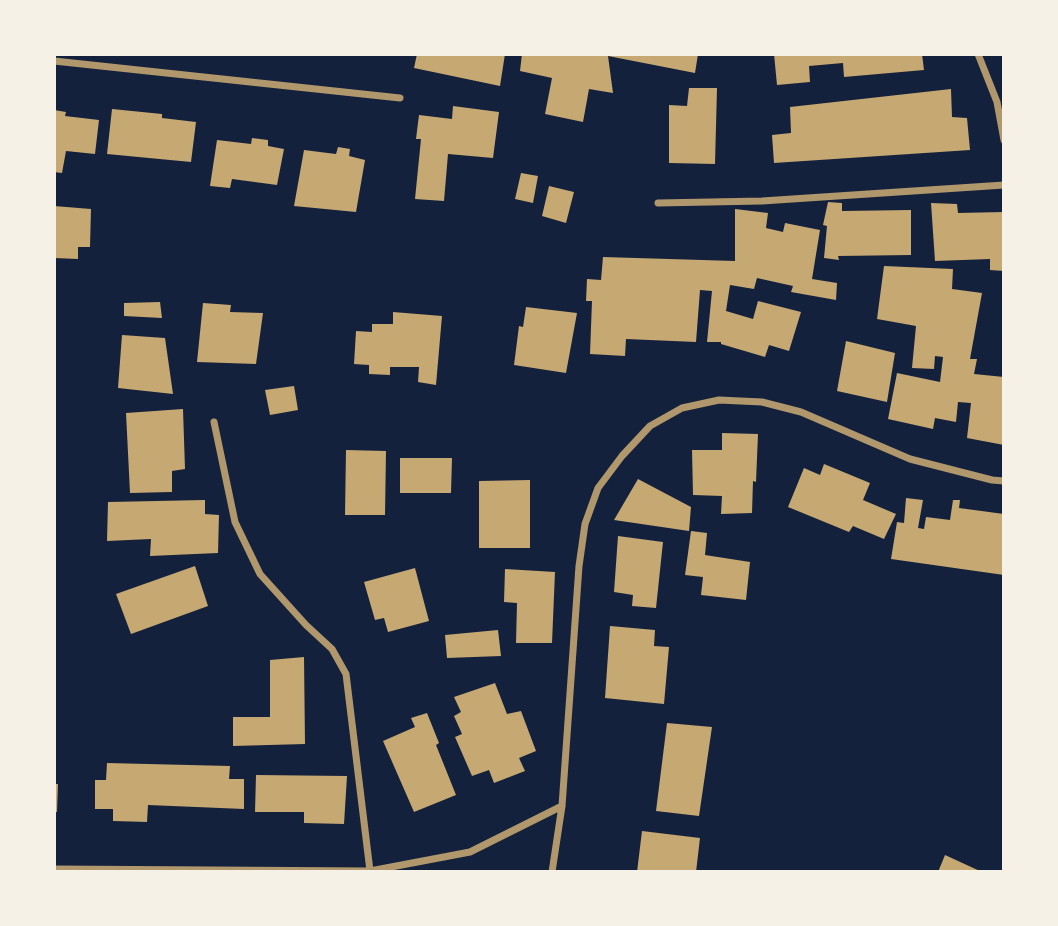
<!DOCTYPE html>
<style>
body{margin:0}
#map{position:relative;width:1058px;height:926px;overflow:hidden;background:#14213d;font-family:"Varela Round",sans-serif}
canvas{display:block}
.frame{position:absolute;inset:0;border:56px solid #f6f1e7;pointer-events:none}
</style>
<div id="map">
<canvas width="1058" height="926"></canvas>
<div class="frame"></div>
</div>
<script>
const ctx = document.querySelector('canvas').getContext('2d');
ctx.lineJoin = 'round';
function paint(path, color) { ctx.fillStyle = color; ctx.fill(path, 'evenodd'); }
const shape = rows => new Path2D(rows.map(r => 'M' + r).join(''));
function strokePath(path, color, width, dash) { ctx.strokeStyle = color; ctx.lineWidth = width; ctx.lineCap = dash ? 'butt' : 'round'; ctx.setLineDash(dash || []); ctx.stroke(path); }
paint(shape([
 [417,54,505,54,500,86,414,68],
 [522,54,606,55,698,54,695,73,608,56,613,93,589,89,583,122,545,114,552,78,520,71],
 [774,54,922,54,924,70,844,77,843,63,809,66,810,82,777,85],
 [689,88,717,88,715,164,669,163,669,105,687,106],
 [951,89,952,117,967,118,970,150,774,163,772,135,791,133,790,107],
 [453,106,499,112,493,158,448,154,444,201,415,199,421,139,416,139,419,115,452,119],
 [112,109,162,114,162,118,196,122,191,162,107,154],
 [54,110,66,112,65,116,99,120,95,154,66,151,62,173,54,172],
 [252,138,268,140,268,146,284,149,277,185,232,179,230,188,210,186,217,140,251,144],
 [338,147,350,149,349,156,365,160,356,212,294,206,304,150,336,154],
 [521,173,538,176,533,203,515,199],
 [549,186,574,192,566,223,542,216],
 [828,202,842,203,842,211,911,210,911,255,838,256,839,260,824,258,827,226,823,225],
 [931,203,957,204,958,213,1004,212,1004,271,990,270,990,259,935,261],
 [54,206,91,209,90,247,78,247,78,259,54,258],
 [735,209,768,213,766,228,783,232,785,223,820,230,812,279,837,283,836,300,791,292,793,286,757,278,754,289,730,285,726,311,753,319,758,301,801,312,789,351,769,345,765,357,721,344,721,342,707,342,712,291,700,290,696,342,626,339,625,356,590,354,592,301,586,301,587,279,601,280,603,257,735,261],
 [884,266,953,269,952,289,982,293,970,359,977,359,974,374,1004,377,1004,445,967,438,971,403,958,402,956,422,935,418,933,429,888,419,897,373,940,382,943,357,935,356,934,369,912,368,916,326,877,319],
 [160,302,162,318,124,316,124,303],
 [203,303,231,305,230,312,263,313,256,364,197,362],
 [526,307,577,313,566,373,514,365,519,326,523,327],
 [393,312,442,316,436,385,418,382,419,367,390,367,390,375,369,374,369,365,354,364,356,331,372,332,372,324,393,324],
 [122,335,165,338,173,394,118,388],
 [846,341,895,353,887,402,837,391],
 [294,386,298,410,270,415,265,390],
 [183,409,185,469,172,471,172,492,130,493,126,413],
 [722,433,758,434,756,482,753,481,752,513,721,514,722,496,693,495,692,450,722,450],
 [346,450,386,451,385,515,345,515],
 [400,458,452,458,451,493,400,493],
 [824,464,870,483,863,500,896,514,884,539,853,526,849,532,788,507,804,468,820,475],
 [638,479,691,507,689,531,614,520],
 [530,480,530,548,479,548,479,481],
 [906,498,923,500,918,528,924,529,926,517,950,520,953,500,960,500,959,508,1004,514,1004,575,891,559,897,522,904,523],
 [205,500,205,514,219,515,218,553,150,556,151,539,107,541,108,502],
 [691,531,707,533,705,555,750,562,746,600,701,595,703,577,685,575],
 [618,536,663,542,656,608,632,606,633,595,614,592],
 [195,566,208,606,131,634,116,594],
 [415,568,429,621,388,632,384,618,375,620,364,582],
 [505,569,555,572,552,643,516,643,517,603,504,602],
 [610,626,655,630,654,646,669,647,664,704,605,698],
 [498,630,501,656,447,658,445,635],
 [304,657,305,744,233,746,233,717,270,717,270,660],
 [495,683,507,714,521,711,536,751,519,758,525,771,494,783,489,770,472,776,455,737,462,734,454,716,461,712,454,697],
 [427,713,439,743,436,745,456,795,414,812,383,741,415,727,411,718],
 [667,723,712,727,699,816,656,811],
 [107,763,230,766,229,779,244,779,244,809,148,805,147,822,113,821,113,809,95,809,95,780,106,780],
 [256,775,347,776,344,824,304,823,304,812,255,812],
 [54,784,58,784,57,812,54,812],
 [642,831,700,838,696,872,637,872],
 [945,855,982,872,938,872]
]), '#c6a872');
strokePath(shape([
 [978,54,997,102,1004,140],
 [54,61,400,98],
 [658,203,762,201,1004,185],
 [214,422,235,522,260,574,306,625,332,649,346,674,370,871],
 [54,869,370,871,470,852,562,806],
 [552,872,562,806,579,566,585,524,598,488,622,456,650,426,682,408,719,400,762,402,801,412,910,459,992,480,1004,481]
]), '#b1986c', 7);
</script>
